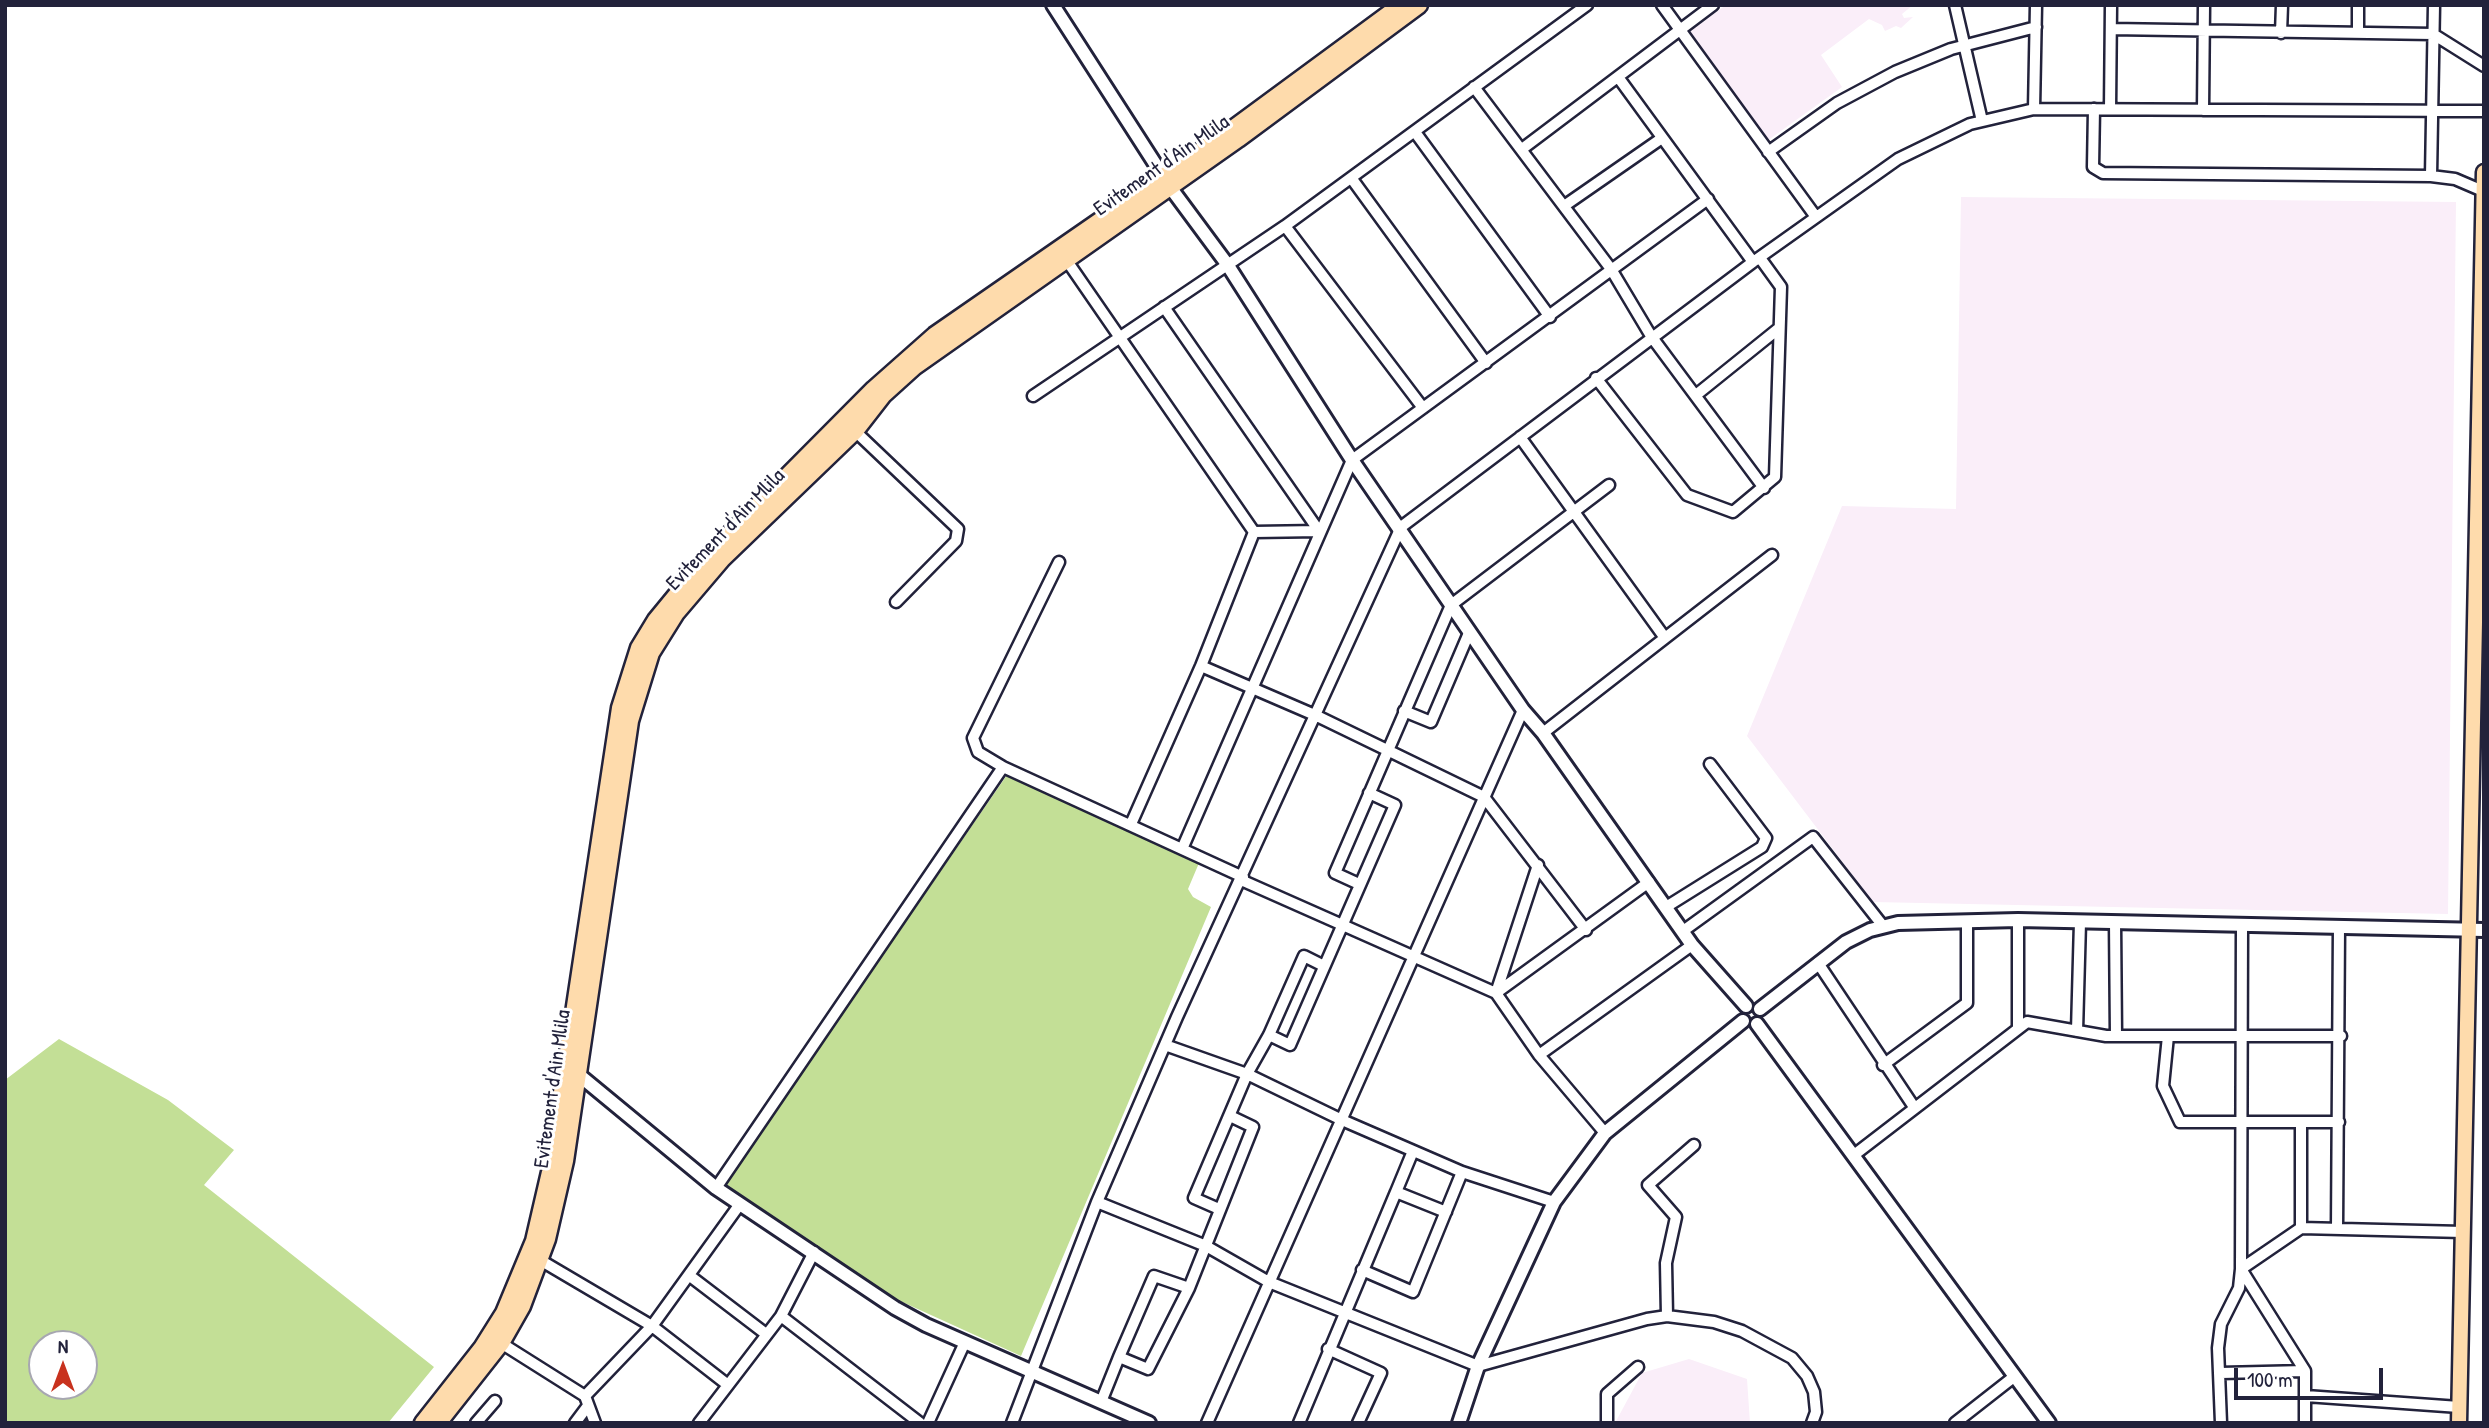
<!DOCTYPE html>
<style>
body{margin:0}
#map{position:relative;width:2489px;height:1428px;overflow:hidden;background:#fff;font-family:"Patrick Hand",sans-serif}
canvas{display:block}
.frame{position:absolute;inset:0;border:7px solid #22223b;pointer-events:none}
.north{position:absolute;left:28px;top:1330px;width:70px;height:70px;box-sizing:border-box;background:#fff;border:2px solid #a7a7b1;border-radius:50%;rotate:0deg;font-size:19px;font-weight:700;line-height:28px;text-align:center;color:#22223b}
.north::after{content:'';display:block;margin:auto;width:24px;height:32px;background:#c8321e;clip-path:polygon(50% 0,100% 100%,50% 72%,0 100%)}
.scale{position:absolute;left:2234px;top:1368px;width:149px;height:32px;box-sizing:border-box;border:4px solid #22223b;border-top:0;padding-left:9px;font-size:21px;line-height:24px;white-space:nowrap;color:#22223b;-webkit-text-stroke:5px #fff;paint-order:stroke}
</style>
<div id="map">
<canvas width="2489" height="1428"></canvas>
<div class="frame"></div>
<div class="north">N</div>
<div class="scale">100 m</div>
</div>
<script>
const ctx = document.querySelector('canvas').getContext('2d');
ctx.lineJoin = 'round';
function paint(path, color) { ctx.fillStyle = color; ctx.fill(path, 'evenodd'); }
const shape = rows => new Path2D(rows.map(r => 'M' + r).join(''));
function strokePath(path, color, width, dash) { ctx.strokeStyle = color; ctx.lineWidth = width; ctx.lineCap = dash ? 'butt' : 'round'; ctx.setLineDash(dash || []); ctx.stroke(path); }
function label(font, color, halo, rows, align = 'center') {
  ctx.font = font + ' "Patrick Hand",sans-serif'; ctx.lineWidth = 6; ctx.setLineDash([]); ctx.textBaseline = 'middle'; ctx.strokeStyle = halo; ctx.fillStyle = color; for (const [text, x, y, turn = 0] of rows) {
    ctx.save(); ctx.translate(x, y); ctx.rotate((+turn || 0) * Math.PI / 180); ctx.textAlign = isNaN(turn) ? turn : align; if (halo) ctx.strokeText(text, 0, 0); ctx.fillText(text, 0, 0); ctx.restore();
  }
}
paint(shape([
 [1726,5,1913,5,1902,14,1904,18,1913,17,1901,28,1896,26,1885,31,1882,25,1869,19,1821,55,1842,87,1767,141,1687,34],
 [1961,197,2456,202,2448,914,1873,902,1747,736,1842,506,1956,509],
 [1689,1359,1747,1379,1750,1423,1615,1423,1642,1373]
]), '#faeef9');
paint(shape([
 [1007,775,1199,863,1188,889,1193,897,1211,907,1021,1356,887,1295,723,1186],
 [59,1039,168,1100,234,1150,204,1185,434,1367,388,1423,5,1423,5,1080],
 [42,1344,84,1344,84,1386,42,1386]
]), '#c3df96');
const minor = shape([
 [1662,5,1816,217],
 [1955,5,1982,121],
 [2111,29,2433,34,2484,66],
 [2281,33,2282,5],
 [2358,33,2358,5],
 [1618,77,1753,262],
 [1474,87,1611,269,1651,336,1764,488],
 [2034,109,2036,5],
 [2094,109,2093,167,2103,173,2431,176,2455,179,2483,191],
 [2110,109,2111,5],
 [2203,110,2204,5],
 [1415,132,1550,317],
 [1522,149,1713,5],
 [1768,152,1837,103,1895,72,1951,49,2036,27],
 [2431,176,2434,5],
 [1352,179,1486,363],
 [1564,206,1662,138],
 [1285,226,1423,408],
 [1065,258,1254,532],
 [1596,378,1687,495,1733,512,1775,477,1781,287,1760,258],
 [1696,395,1778,329],
 [1033,396,1285,226,1587,5],
 [855,431,958,529,956,541,896,602],
 [1520,437,1665,638,1772,555],
 [1059,562,973,738,978,752,1003,767,1243,877],
 [1201,666,1317,716,1484,797,1586,930],
 [1404,711,1431,722,1469,633],
 [1543,733,1665,638],
 [1131,824,1201,666,1254,532,1319,531,1164,307],
 [1182,849,1352,460,1708,199],
 [1241,880,1496,993,1538,865],
 [1359,884,1335,873,1451,605,1609,485],
 [1666,907,1762,847,1766,838,1710,764],
 [2018,920,2018,1029],
 [2115,922,2116,1036],
 [1683,931,1813,837,1883,926],
 [1818,963,1914,1107],
 [2077,1031,2080,922],
 [1269,1035,1290,1045,1395,805,1369,793],
 [2168,1036,2163,1086,2180,1122,2339,1122],
 [1165,1045,1247,1074,1342,1120,1462,1172,1554,1202],
 [1539,1055,1692,945],
 [1883,1065,1967,1003,1967,921],
 [2301,1122,2301,1228],
 [1605,1133,1539,1055,1496,993,1649,882],
 [1413,1151,1396,1192,1446,1212],
 [1854,1155,2027,1022,2106,1036,2341,1036],
 [716,1188,1003,767],
 [1097,1202,1206,1246,1269,1282,1478,1366,1647,1319,1667,1316,1714,1322,1742,1331,1792,1358,1807,1376,1814,1392,1816,1412,1812,1423],
 [1219,1209,1194,1198,1247,1074,1269,1035,1304,956,1324,966],
 [2337,1229,2339,927],
 [540,1260,652,1326,728,1385],
 [1362,1270,1413,1292,1462,1172],
 [690,1276,766,1334],
 [781,1316,920,1423],
 [1667,1316,1666,1263,1676,1217,1648,1185,1694,1145],
 [501,1343,585,1396,595,1423],
 [1328,1349,1381,1373,1358,1423],
 [1119,1357,1154,1276,1189,1288],
 [2221,1373,2305,1371],
 [585,1396,652,1326,740,1204],
 [2306,1396,2459,1407],
 [1101,1402,1119,1357,1148,1369,1189,1288,1253,1127,1230,1116],
 [476,1423,495,1401],
 [575,1423,587,1407],
 [699,1423,781,1316,814,1252],
 [928,1423,965,1342],
 [1012,1423,1097,1202,1177,1017,1401,527,1753,262,1898,159,1970,124,2034,109,2484,111],
 [1207,1423,1523,710],
 [1299,1423,1396,1192],
 [1607,1423,1607,1394,1638,1367],
 [1955,1423,2015,1376],
 [2221,1423,2218,1348,2221,1324,2239,1288,2241,1269,2242,925],
 [2305,1423,2305,1371,2241,1269,2301,1228,2463,1232]
]);
const tertiary = shape([
 [1053,5,1170,187,1227,264,1352,460,1523,710,1543,733,1692,945,1746,1006],
 [1760,1009,1846,942,1870,930,1898,923,2018,920,2484,930],
 [1757,1024,2049,1423],
 [573,1070,716,1188,895,1308,926,1325,1149,1423],
 [1459,1423,1478,1366,1554,1202,1605,1133,1743,1021]
]);
const primary = shape([
 [2459,1423,2484,172]
]);
const trunk = shape([
 [423,1423,482,1348,504,1313,534,1241,550,1172,620,708,639,648,656,620,711,553,874,389,935,335,1234,128,1401,5],
 [438,1423,501,1343,522,1306,547,1239,565,1161,630,721,651,653,676,613,722,559,855,431,883,395,914,367,1238,139,1419,5]
]);
strokePath(minor, '#22223b', 15);
strokePath(tertiary, '#22223b', 18);
strokePath(primary, '#22223b', 19);
strokePath(trunk, '#22223b', 21);
strokePath(minor, '#fff', 10);
strokePath(tertiary, '#fff', 12);
strokePath(primary, '#fedbac', 14);
strokePath(trunk, '#fedbac', 16);
label('21px', '#22223b', '#fff', [
 ["Evitement d'Ain Mlila",1162,166,-35],
 ["Evitement d'Ain Mlila",726,530,-46],
 ["Evitement d'Ain Mlila",553,1089,-82]
]);
</script>
